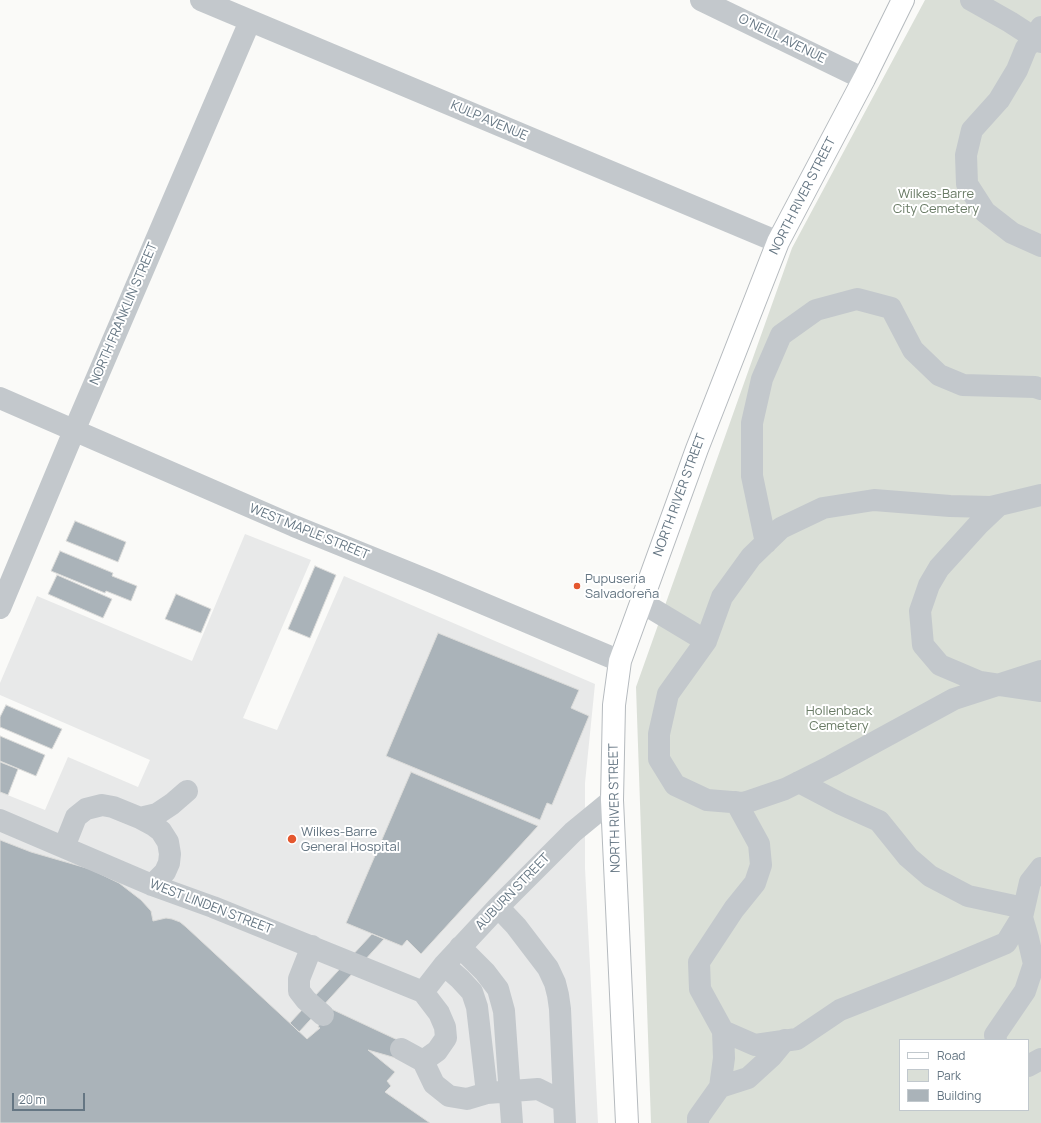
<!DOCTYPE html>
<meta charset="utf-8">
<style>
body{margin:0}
#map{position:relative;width:1041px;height:1123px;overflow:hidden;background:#fafaf8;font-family:Manrope,sans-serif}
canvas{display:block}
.legend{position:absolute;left:899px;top:1039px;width:130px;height:72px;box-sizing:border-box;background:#fff;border:1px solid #c1c8cd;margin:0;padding:5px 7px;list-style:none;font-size:12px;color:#657683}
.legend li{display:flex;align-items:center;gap:8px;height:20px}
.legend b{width:20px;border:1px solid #c1c8cd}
.scale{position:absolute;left:12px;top:1093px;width:73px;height:18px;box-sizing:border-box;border:2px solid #657683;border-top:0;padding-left:5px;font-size:12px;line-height:14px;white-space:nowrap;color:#657683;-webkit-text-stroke:3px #fff;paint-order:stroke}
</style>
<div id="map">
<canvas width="1041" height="1123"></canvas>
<ul class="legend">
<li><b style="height:5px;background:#fff"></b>Road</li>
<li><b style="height:11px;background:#dadfd7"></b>Park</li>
<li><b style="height:11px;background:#aab3b9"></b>Building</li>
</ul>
<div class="scale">20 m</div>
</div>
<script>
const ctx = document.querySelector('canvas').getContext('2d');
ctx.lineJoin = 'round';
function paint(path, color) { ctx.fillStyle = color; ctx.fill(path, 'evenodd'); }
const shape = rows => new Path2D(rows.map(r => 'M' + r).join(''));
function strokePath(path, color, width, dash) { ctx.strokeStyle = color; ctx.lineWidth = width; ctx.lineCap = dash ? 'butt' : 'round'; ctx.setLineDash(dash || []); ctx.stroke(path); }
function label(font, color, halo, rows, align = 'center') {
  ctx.font = font + ' Manrope,sans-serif'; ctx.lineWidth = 4; ctx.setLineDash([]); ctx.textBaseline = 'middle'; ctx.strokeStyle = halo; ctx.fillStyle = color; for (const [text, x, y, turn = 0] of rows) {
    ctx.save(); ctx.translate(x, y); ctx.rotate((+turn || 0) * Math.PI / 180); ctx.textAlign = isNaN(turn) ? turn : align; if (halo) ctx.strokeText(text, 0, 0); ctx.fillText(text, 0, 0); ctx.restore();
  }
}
paint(shape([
 [245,534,311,560,243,718,277,730,344,576,595,684,585,783,585,868,598,1123,0,1123,0,792,45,810,68,757,138,787,150,760,0,695,0,683,37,596,192,661]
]), '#e8e9e9');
paint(shape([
 [925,0,1041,0,1041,1123,651,1123,636,687,792,248],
 [900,1040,1028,1040,1028,1110,900,1110]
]), '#dadfd7');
const building = shape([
 [75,521,126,542,118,562,66,541,75,521],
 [60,551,113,573,112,576,137,586,131,601,106,591,105,593,51,571,60,551],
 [315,566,336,575,310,638,288,629,315,566],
 [57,575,112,599,103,618,48,594,57,575],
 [176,594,211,609,201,633,165,619,176,594],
 [438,633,579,690,571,708,589,716,552,805,547,803,540,820,386,756,438,633],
 [6,705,62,729,52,749,0,727,0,717,6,705],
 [0,736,45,755,36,776,0,761,0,736],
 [0,762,18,769,8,795,0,792,0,762],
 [411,772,538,826,421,954,407,940,402,946,346,923,411,772],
 [0,840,31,852,90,869,119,883,141,900,151,911,153,921,166,918,172,919,180,922,186,927,307,1039,320,1028,318,1027,327,1007,404,1043,396,1058,368,1050,395,1072,387,1081,391,1086,385,1092,430,1123,0,1123,0,840],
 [372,934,384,939,299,1032,290,1023,372,934]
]);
paint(building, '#aab3b9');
strokePath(building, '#dcdcda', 1);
const major = shape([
 [627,1123,612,800,614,705,620,661,697,449,778,242,864,79,903,0]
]);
strokePath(major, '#b5babe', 24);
strokePath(shape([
 [201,0,778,242],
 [701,0,864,79],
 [971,0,1010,22,1041,42],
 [1041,27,1035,38,1026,48,1017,70,999,100,972,130,966,155,967,184,985,212,1012,233,1041,246],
 [0,398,294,526,432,582,620,661],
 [998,506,978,525,939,568,929,585,920,611,923,645,940,665,980,682,1041,691],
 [766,543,752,476,752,423,762,379,781,335,816,310,857,299,891,308,913,350,939,375,963,385,1035,387,1041,389],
 [641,602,706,641,722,597,751,557,781,528,823,508,874,500,950,506,991,507,1041,495],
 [0,608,74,431,250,21],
 [706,641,668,694,659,734,659,759,675,785,707,800,744,803,785,789,831,766,954,699,1041,671],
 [799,782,841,804,879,821,908,857,930,876,968,896,1019,907,1028,938,1034,964,1025,991,995,1035,996,1040],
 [140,818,157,814,172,804,187,791],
 [0,820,152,885,213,907,423,992],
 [64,847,76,817,86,809,102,805,113,807,140,818,153,825,161,831,168,842,170,854,169,863,165,872,152,885],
 [498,907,516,926,548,968,555,983,558,995,560,1009,564,1102],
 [312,946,299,979,299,991,306,1000,323,1015],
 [460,947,485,972,498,989,504,1011,512,1123],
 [444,965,460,979,472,992,477,1007,487,1093],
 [423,992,444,965,498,907,573,832,612,800],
 [423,992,439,1013,445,1027,446,1038,437,1051,423,1061],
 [723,1031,755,1045,797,1039,840,1010,944,969,1006,943,1022,917,1030,882,1041,868],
 [401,1049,423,1061,434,1084,449,1096,467,1099,487,1093,538,1089,564,1102,565,1123],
 [1028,1066,1041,1059],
 [720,1087,748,1078,771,1057,785,1040],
 [698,1123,698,1118,720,1087,724,1058,723,1031,700,989,699,962,734,909,755,883,761,865,759,844,736,802]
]), '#c3c8cc', 22);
strokePath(major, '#fff', 22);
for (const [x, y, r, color] of [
 [577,586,4,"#e4572e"],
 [292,839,5,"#e4572e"]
]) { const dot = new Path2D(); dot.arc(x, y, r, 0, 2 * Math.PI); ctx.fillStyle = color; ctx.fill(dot); strokePath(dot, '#fff', 1.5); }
label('13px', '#657683', '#fff', [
 ["O'NEILL AVENUE",782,39,26],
 ["KULP AVENUE",489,121,23],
 ["NORTH RIVER STREET",803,196,-63],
 ["NORTH FRANKLIN STREET",124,314,-67],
 ["NORTH RIVER STREET",680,495,-70],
 ["WEST MAPLE STREET",309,532,22],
 ["NORTH RIVER STREET",615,808,-91],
 ["AUBURN STREET",513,892,-46],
 ["WEST LINDEN STREET",211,907,21]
]);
label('13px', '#687a64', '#fff', [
 ["Wilkes-Barre",936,194],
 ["City Cemetery",936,209],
 ["Hollenback",839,711],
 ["Cemetery",839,726]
]);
label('13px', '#657683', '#fff', [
 ["Pupuseria",585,579],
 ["Salvadoreña",585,594],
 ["Wilkes-Barre",301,832],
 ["General Hospital",301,847]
], 'left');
</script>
